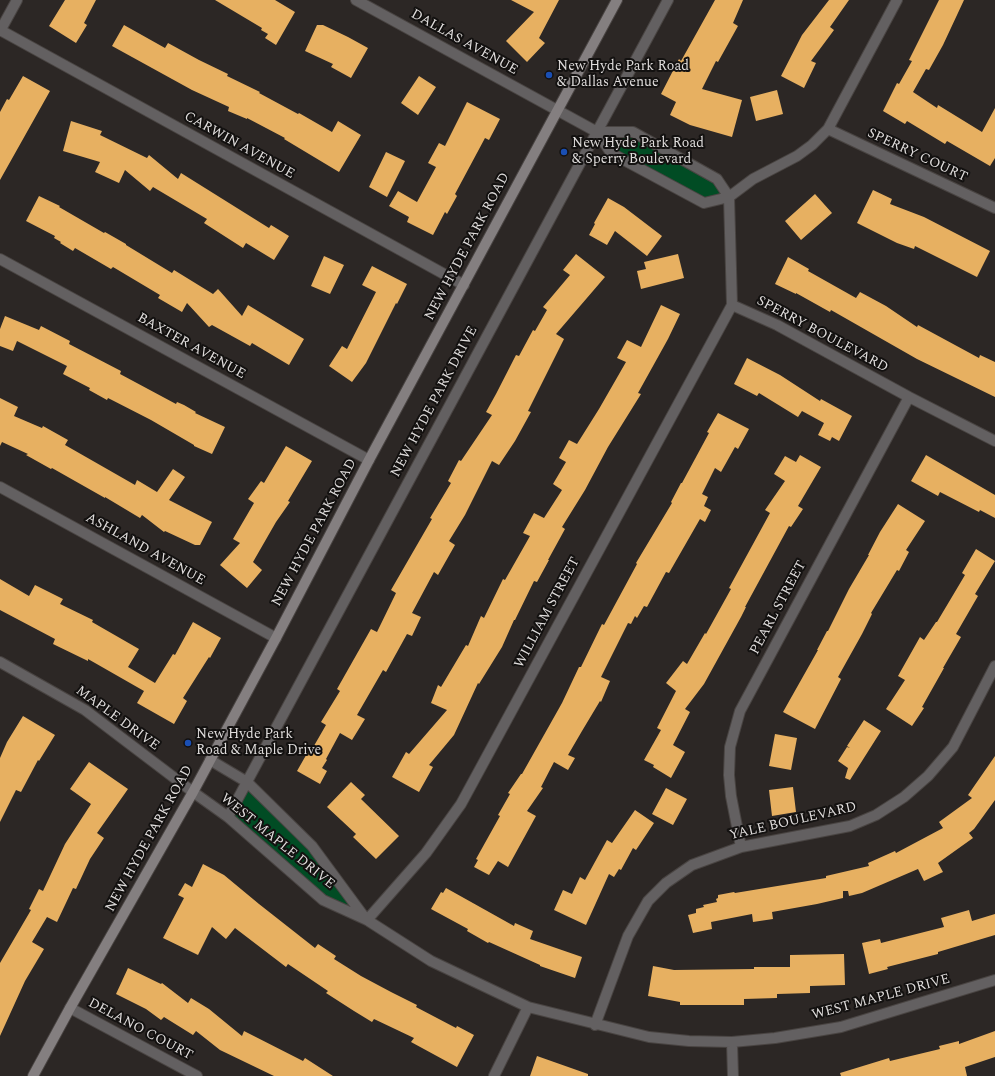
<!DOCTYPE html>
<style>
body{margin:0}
canvas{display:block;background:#2c2725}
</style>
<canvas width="995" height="1076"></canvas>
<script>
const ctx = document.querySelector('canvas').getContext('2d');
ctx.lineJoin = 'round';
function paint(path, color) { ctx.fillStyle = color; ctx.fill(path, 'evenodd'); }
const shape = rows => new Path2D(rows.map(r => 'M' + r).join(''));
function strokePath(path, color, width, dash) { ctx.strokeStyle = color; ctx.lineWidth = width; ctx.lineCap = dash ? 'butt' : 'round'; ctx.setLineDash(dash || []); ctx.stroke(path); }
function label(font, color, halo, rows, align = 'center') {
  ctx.font = font + ' Spectral,serif'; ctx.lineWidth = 4; ctx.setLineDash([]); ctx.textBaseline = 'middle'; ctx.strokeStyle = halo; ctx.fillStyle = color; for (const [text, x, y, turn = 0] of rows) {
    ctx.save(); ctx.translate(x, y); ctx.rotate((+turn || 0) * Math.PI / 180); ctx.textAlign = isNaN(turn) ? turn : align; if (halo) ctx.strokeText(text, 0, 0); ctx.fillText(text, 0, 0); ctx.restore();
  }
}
paint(shape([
 [602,134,631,134,714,180,725,195,705,200,613,151],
 [248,786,308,846,356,911,324,895,233,817]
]), '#014c24');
paint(shape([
 [65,0,96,0,84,23,87,25,76,43,49,26],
 [215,0,275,0,295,12,276,45,265,38,268,34,261,30,262,28],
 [511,0,559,0,539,38,545,43,527,62,506,41,534,12],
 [715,0,743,0,733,23,738,26,718,62,716,61,702,89,742,100,732,137,690,125,670,115,676,102,661,94,679,59,681,61],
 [829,0,849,0,830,27,834,30,811,61,816,63,804,88,781,76,802,35],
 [939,0,964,0,943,45,929,70,926,69,913,92,937,108,938,105,982,132,995,108,995,158,990,166,947,141,945,144,907,121,905,124,883,111,897,83,899,84,912,61,909,60],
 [124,25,165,48,168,43,199,60,228,74,227,76,260,92,259,93,298,114,299,113,332,132,338,121,361,135,339,172,284,139,285,138,247,118,247,119,228,111,229,107,192,90,112,46],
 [317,25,323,25,348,37,368,48,351,78,331,67,333,64,305,51],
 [23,76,50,91,0,180,0,112,7,99,9,100],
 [419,76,436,87,418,115,401,103],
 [777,90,783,114,756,121,750,97],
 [467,102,500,119,489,140,485,138,455,194,457,196,447,214,445,212,433,235,407,222,409,217,389,206,398,191,417,202,436,167,428,163,439,143,445,146],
 [71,121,102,131,100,135,147,158,149,155,178,179,181,173,269,228,271,225,289,236,274,260,246,243,243,248,204,223,207,219,153,187,150,191,125,170,119,183,95,172,100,162,63,151],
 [386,152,405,161,387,197,369,187],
 [873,190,892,199,890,204,924,217,990,251,977,277,915,246,914,249,897,243,857,223],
 [815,194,832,213,801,240,785,221],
 [39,196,60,206,59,207,104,233,105,232,126,244,126,245,172,273,174,270,213,294,218,289,242,316,248,305,304,339,289,365,252,343,250,346,212,325,209,327,187,303,182,312,158,298,160,295,113,267,111,269,75,248,73,251,60,243,61,242,54,238,55,236,26,221],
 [608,198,624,207,662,236,647,256,615,231,607,245,589,235,595,224,594,223],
 [576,254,605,277,556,334,564,339,528,411,531,412,515,441,499,465,492,461,465,515,449,541,455,545,438,575,434,572,412,613,421,617,412,636,407,634,386,672,383,670,357,715,365,719,352,740,340,733,326,759,327,760,322,768,327,771,320,784,297,771,309,750,311,751,326,725,321,722,340,691,337,689,371,629,377,632,396,593,391,590,432,519,430,518,451,483,448,481,459,460,461,461,492,415,486,412,496,394,516,355,519,356,533,330,535,331,547,310,543,307,570,275,563,270],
 [678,254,684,278,641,289,637,271,646,269,644,262],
 [324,256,344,265,330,294,311,286],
 [788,257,809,269,808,271,856,298,860,292,886,306,917,327,918,325,979,358,980,355,995,362,995,397,917,359,831,310,830,312,796,293,796,294,775,284],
 [372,266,407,284,397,304,396,303,366,363,352,382,329,366,342,346,347,349,376,292,362,285],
 [661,305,680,314,668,339,638,393,641,394,608,447,585,490,562,527,565,529,548,560,549,560,537,582,534,581,515,620,514,620,502,647,479,684,478,683,454,735,429,765,433,767,419,792,392,777,406,752,409,754,447,710,431,703,438,685,441,687,466,645,468,646,481,616,484,618,503,579,505,580,530,536,523,533,534,513,544,518,562,490,553,484,566,462,559,458,569,440,577,444,599,409,626,362,617,358,627,340,641,347],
 [5,316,39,330,41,326,70,341,69,344,121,371,120,374,176,404,177,402,184,405,196,412,195,413,225,427,212,454,194,446,194,445,151,420,108,398,107,400,89,390,90,388,63,374,67,366,17,341,13,351,0,346,0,329],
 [747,358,780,375,820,401,821,399,852,416,839,441,832,437,830,441,818,435,824,423,802,411,798,417,759,393,757,396,734,384],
 [0,398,18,407,14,416,42,428,43,426,68,440,65,445,135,485,137,480,157,492,173,469,185,477,169,500,212,522,200,545,195,545,165,531,164,532,142,515,140,518,105,497,105,498,52,468,51,469,26,455,28,454,2,442,0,446],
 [718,413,749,429,738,449,735,447,721,472,715,468,702,494,708,497,704,506,711,510,705,522,700,519,669,573,666,572,647,607,644,606,637,618,635,616,631,624,628,623,601,677,610,681,601,702,600,701,582,731,568,755,575,758,568,770,554,762,541,787,543,788,527,811,536,816,508,867,498,861,489,875,474,867,478,860,476,859,500,816,498,815,510,794,508,793,521,774,522,774,562,703,579,667,581,667,602,624,604,625,637,564,636,563,672,503,671,502,681,483,682,483,709,433,707,432],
 [286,446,312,461,288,501,290,502,276,522,253,562,262,570,247,588,220,565,240,543,233,539,254,503,248,499,261,481,264,483],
 [800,455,821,467,798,506,803,509,791,527,789,526,745,607,746,607,741,617,704,684,685,709,690,712,673,745,685,752,671,778,653,767,654,765,644,760,661,730,657,728,676,691,666,683,683,661,687,664,705,633,706,634,731,589,729,588,770,513,765,510,785,481,774,474,785,456,796,462],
 [926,455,995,495,995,518,980,510,979,512,940,492,938,496,911,481],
 [898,504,925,521,906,550,909,552,899,571,897,570,871,613,872,614,862,634,838,677,841,679,815,729,783,712,818,650,817,650,827,631,828,631,849,589,869,555,868,555,880,532],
 [976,549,995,561,975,594,978,596,956,634,961,637,943,668,944,668,922,707,924,708,912,726,886,709,905,680,898,676,920,637,924,640,936,622,937,622,965,575,962,573],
 [0,579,29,596,35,585,63,599,60,604,93,620,92,622,139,649,128,667,155,683,173,654,175,655,193,622,221,638,210,658,209,657,183,698,187,701,174,724,137,703,144,691,88,659,88,661,53,644,55,639,0,610],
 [23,716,55,735,39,761,38,760,21,792,16,790,0,822,0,758,7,742],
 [864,720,881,731,850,780,845,778,848,768,838,761,847,747,850,748,847,746],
 [775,734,797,738,791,770,769,766],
 [995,756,995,800,974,829,969,833,973,838,938,863,943,872,924,881,918,869,862,893,849,896,848,891,843,891,843,898,817,904,772,912,773,919,753,922,752,914,711,922,712,929,693,933,688,915,696,913,696,909,704,907,703,905,717,902,716,899,718,898,718,895,734,892,735,893,826,878,826,876,869,866,868,863,895,851,896,853,943,828,939,822,972,798,968,795],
 [89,762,128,789,97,833,104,838,90,859,76,889,73,888,57,922,47,917,32,942,44,949,25,981,0,1036,0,963,31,910,29,909,39,889,43,891,65,844,91,804,70,789],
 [351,782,365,795,361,799,399,836,376,859,353,837,356,834,327,807],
 [793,787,796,812,772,816,769,790],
 [666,788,687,799,673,825,652,814],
 [635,810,654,823,636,850,633,848,621,870,619,869,614,877,609,874,586,925,554,910,563,890,572,894,580,877,585,880,607,840,612,843],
 [203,864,224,875,259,904,315,948,318,944,336,956,334,959,361,976,391,992,417,1005,416,1007,456,1028,457,1026,474,1035,457,1067,411,1042,414,1038,374,1019,372,1022,354,1011,326,993,328,991,288,964,286,967,235,928,226,939,212,927,198,955,163,938,184,898,178,895,185,883,192,887],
 [446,888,514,926,515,923,533,931,530,939,582,957,575,978,540,966,540,965,489,942,488,943,467,931,468,929,431,909,441,892,443,893],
 [969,910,972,921,995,914,995,935,938,952,938,954,887,967,888,969,869,974,862,943,880,939,881,943,944,927,941,918],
 [844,954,845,985,810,986,810,993,777,994,777,998,744,999,744,1005,680,1005,680,1002,648,996,653,966,674,970,754,969,754,967,790,967,790,955],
 [128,968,161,984,162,983,188,1003,191,998,209,1009,242,1036,244,1031,303,1061,305,1058,333,1076,274,1076,220,1050,196,1031,193,1035,164,1017,161,1020,146,1009,116,994],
 [995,1031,995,1057,965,1067,967,1076,841,1076,840,1073,889,1058,890,1061,940,1049,939,1046,959,1041,959,1044],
 [537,1056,588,1074,588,1076,530,1076]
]), '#e7b061');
const minor = shape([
 [356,0,597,132],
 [897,0,828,129,812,145,797,156,753,179,729,197,704,203,611,153,597,132,633,132,717,179,729,197,732,305,777,325,909,397,995,441],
 [0,30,464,285],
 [0,31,17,0],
 [828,129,995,208],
 [0,259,369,460],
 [0,487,276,638],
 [0,662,85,710,193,792,228,817,323,900,367,920,431,961,528,1007,649,1037,689,1041,732,1042,775,1038,841,1027,995,980],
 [210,760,247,782,312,846,365,918],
 [228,817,668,0],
 [741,847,731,796,729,775,730,747,740,711,909,397],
 [367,920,426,853,461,804,732,305],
 [70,1008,197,1076],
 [595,1025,628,936,648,901,666,883,692,865,741,847,850,826,876,815,904,797,928,776,953,747,995,666],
 [732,1042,733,1076],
 [494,1076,528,1007]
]);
const secondary = shape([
 [33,1076,70,1008,193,792,276,638,369,460,617,0]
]);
strokePath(minor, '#494442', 12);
strokePath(secondary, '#494442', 12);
strokePath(minor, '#636061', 10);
strokePath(secondary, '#847f80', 10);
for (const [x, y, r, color] of [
 [549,75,4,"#1a4fb4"],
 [564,152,4,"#1a4fb4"],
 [188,743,4,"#1a4fb4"]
]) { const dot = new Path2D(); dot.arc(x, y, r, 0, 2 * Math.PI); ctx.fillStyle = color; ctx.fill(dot); strokePath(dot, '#131110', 1.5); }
label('14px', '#dfdcdb', '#131110', [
 ["DALLAS AVENUE",464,43,29],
 ["CARWIN AVENUE",239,146,29],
 ["SPERRY COURT",917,156,25],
 ["NEW HYDE PARK ROAD",468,247,-62],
 ["SPERRY BOULEVARD",822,335,28],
 ["BAXTER AVENUE",191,347,29],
 ["NEW HYDE PARK DRIVE",435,402,-62],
 ["NEW HYDE PARK ROAD",315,533,-62],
 ["ASHLAND AVENUE",145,550,29],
 ["PEARL STREET",779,608,-62],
 ["WILLIAM STREET",548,613,-62],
 ["MAPLE DRIVE",117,719,36],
 ["YALE BOULEVARD",793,822,-13],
 ["NEW HYDE PARK ROAD",150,839,-61],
 ["WEST MAPLE DRIVE",277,842,39],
 ["WEST MAPLE DRIVE",881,998,-15],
 ["DELANO COURT",140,1030,28]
]);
label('14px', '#dfdcdb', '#131110', [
 ["New Hyde Park Road",557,67],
 ["& Dallas Avenue",557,83],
 ["New Hyde Park Road",572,144],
 ["& Sperry Boulevard",572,160],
 ["New Hyde Park",196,735],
 ["Road & Maple Drive",196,751]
], 'left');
</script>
